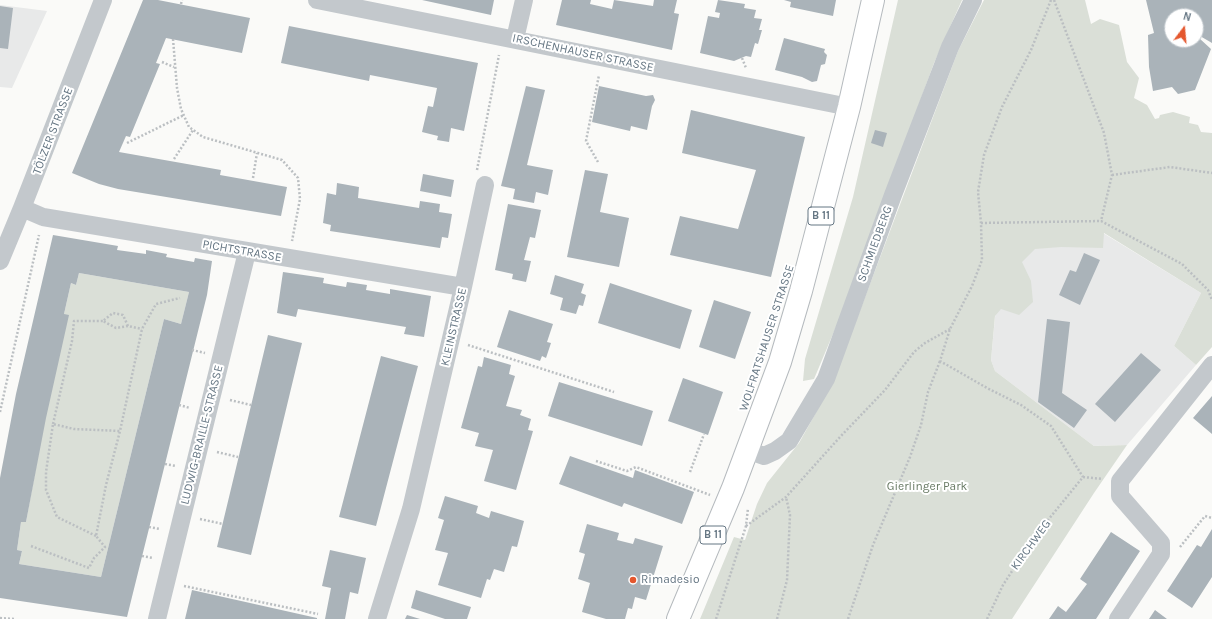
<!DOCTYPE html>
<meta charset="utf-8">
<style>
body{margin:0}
#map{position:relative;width:1212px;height:619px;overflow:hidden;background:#fafaf8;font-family:Karla,sans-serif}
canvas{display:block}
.north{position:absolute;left:1164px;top:8px;width:40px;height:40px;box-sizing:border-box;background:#fff;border:1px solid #c1c8cd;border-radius:50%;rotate:16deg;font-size:11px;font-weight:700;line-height:16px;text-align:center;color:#657683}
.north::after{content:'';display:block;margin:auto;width:14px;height:18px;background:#e4572e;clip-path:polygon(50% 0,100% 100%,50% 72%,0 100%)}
</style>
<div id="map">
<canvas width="1212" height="619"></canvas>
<div class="north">N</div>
</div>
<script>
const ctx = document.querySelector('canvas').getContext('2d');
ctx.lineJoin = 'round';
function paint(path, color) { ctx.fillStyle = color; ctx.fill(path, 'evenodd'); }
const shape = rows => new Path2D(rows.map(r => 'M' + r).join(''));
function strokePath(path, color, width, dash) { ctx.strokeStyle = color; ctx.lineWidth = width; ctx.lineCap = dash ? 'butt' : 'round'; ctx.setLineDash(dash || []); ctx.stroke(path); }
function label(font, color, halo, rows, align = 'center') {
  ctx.font = font + ' Karla,sans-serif'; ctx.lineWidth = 4; ctx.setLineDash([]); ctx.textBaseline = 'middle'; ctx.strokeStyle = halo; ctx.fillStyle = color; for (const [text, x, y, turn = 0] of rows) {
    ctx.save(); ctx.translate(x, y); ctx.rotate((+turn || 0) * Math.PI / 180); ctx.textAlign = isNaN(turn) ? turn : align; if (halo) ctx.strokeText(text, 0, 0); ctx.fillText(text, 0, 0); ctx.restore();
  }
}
paint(shape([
 [0,5,47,11,12,88,0,87],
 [1103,233,1201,293,1174,346,1196,365,1127,445,1094,446,995,371,991,360,1002,243]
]), '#e8e9e9');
paint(shape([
 [898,0,962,0,934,63,846,303,814,379,803,381,805,359,853,197],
 [984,0,1085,0,1091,24,1100,19,1119,25,1127,62,1139,78,1134,98,1147,105,1155,119,1159,118,1160,115,1173,112,1190,117,1189,123,1198,125,1201,132,1212,133,1212,347,1196,365,1174,346,1201,293,1104,233,1103,248,1061,247,1035,249,1022,262,1031,281,1033,302,1019,315,1001,309,995,316,991,360,995,371,1094,446,1127,445,1094,493,1012,619,700,619,734,537,745,540,757,504,767,483,799,443,833,382,958,51],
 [79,273,189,292,181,324,164,319,101,577,19,564,22,551,17,550,21,522,26,522,64,314,71,283,76,285]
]), '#dadfd7');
paint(shape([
 [143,0,158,0,250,18,242,53,166,38,156,63,160,64,130,137,126,136,119,152,221,170,220,175,287,187,281,216,118,189,99,184,72,173],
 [422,0,494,0,491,15],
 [562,0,591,0,590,4,612,9,614,0,653,6,654,0,677,0,674,13,679,14,672,50,556,25],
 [718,0,745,4,744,8,756,10,754,18,762,19,759,30,762,30,758,44,755,43,751,57,746,56,734,61,700,53,708,16,719,18,720,13,715,12],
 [784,0,836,0,833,16,790,7,791,2],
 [1146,0,1212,0,1212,43,1200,36,1199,38,1211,49,1195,90,1178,94,1172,87,1153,91,1149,67,1148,35,1154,33],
 [1172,16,1196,16,1196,40,1172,40],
 [0,6,13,8,8,49,0,48],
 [289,26,478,63,464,131,451,128,449,142,437,140,438,136,422,132,428,106,433,107,437,88,370,75,369,81,281,63],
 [784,38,825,49,824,52,827,55,825,64,821,65,817,81,812,82,802,77,775,70],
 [526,86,545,90,527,165,553,170,548,195,536,192,534,203,513,199,515,189,501,186],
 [599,86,646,96,653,95,655,100,652,106,647,130,631,126,630,131,592,122],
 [691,110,805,137,771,277,670,255,680,216,738,229,756,170,682,153],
 [875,130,887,133,883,147,871,143],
 [585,170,608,174,600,212,629,218,619,267,567,257],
 [423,174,454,180,451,197,420,191],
 [337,183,359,187,358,198,419,208,420,201,440,204,439,212,452,214,448,238,442,237,440,248,330,231,331,225,323,223,327,193,336,195],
 [508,204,541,210,535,238,530,237,524,260,531,261,526,282,512,279,513,274,495,270],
 [53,235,118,246,117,250,146,254,146,250,167,254,166,257,194,262,195,258,212,261,207,295,127,617,0,598,0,478,16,394],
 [79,273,189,292,181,324,164,319,101,577,19,564,22,551,17,550,21,522,26,522,46,418,69,315,64,314,71,283,76,285],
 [1084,253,1100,260,1080,305,1059,295,1070,270,1076,272],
 [283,272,324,278,323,283,346,287,347,282,367,285,366,290,390,294,390,289,431,296,424,337,404,334,406,327,298,309,296,317,277,313],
 [555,275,584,284,581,293,586,295,583,306,579,305,576,314,560,310,563,298,550,294],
 [610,283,692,310,680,349,598,323],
 [714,300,751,312,735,359,699,347],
 [509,310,553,324,547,342,551,343,546,358,542,356,540,361,497,347],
 [1047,319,1070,322,1062,393,1087,410,1074,428,1038,402],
 [268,335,302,343,251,555,217,547],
 [1141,353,1161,370,1115,422,1095,404],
 [381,356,418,366,376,526,339,517],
 [484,357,511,365,509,374,515,376,506,406,522,410,520,415,531,419,528,430,533,431,516,490,484,481,493,450,475,446,479,433,461,428,478,366,482,367],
 [683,378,723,392,708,435,668,421],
 [559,382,653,411,642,446,548,416],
 [1212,396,1212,434,1193,418],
 [570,456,633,478,635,470,694,492,682,524,624,503,622,507,559,484],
 [445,496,478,506,476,513,489,518,491,511,524,521,517,547,512,546,504,572,494,569,490,580,487,579,481,598,438,585,448,553,435,550,444,520,438,518],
 [587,524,619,533,617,540,633,544,635,538,663,546,646,600,635,597,632,609,628,608,625,619,606,619,582,612,590,583,578,579,585,554,579,552],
 [1212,529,1212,577,1192,608,1167,591,1197,545,1201,547],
 [1111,532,1140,551,1096,619,1049,619,1058,606,1066,612,1087,584,1080,579],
 [330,550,366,558,358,594,350,592,345,619,325,619,331,588,322,586],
 [192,590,317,618,317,619,185,619],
 [416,590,471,607,467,619,445,619,411,608],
 [1155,610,1167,619,1149,619],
 [407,615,420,619,405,619]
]), '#aab3b9');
const major = shape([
 [678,619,733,488,780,362,801,291,849,107,873,0]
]);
strokePath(major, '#b5babe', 24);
strokePath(shape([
 [1051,0,1031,50,1002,107,984,155,978,192,981,223,982,260,972,286,950,329,940,361,987,388,1021,405,1051,426,1083,477],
 [1054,0,1104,133,1112,175,1101,221],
 [181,4,182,0],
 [173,39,177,88,181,109,189,127,203,137,282,160,298,178,300,199,292,241],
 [742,58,746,68],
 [162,62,174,67],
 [127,143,184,115],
 [174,159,193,130],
 [598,162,586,141,599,75],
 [477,170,499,55],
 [1112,175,1170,167,1212,173],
 [253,178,257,153],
 [981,223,1101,221,1182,264,1208,290,1212,300],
 [128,326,123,315,113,313,103,321,116,328,128,326,142,329],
 [468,345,614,392],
 [192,350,205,353],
 [230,400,251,405],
 [179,405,190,408],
 [0,412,39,235],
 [53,424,72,341,74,321,103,321],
 [217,452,238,457],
 [596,461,627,471,636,467,710,495],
 [165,464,176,466],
 [690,472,704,434],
 [1083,477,1103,479],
 [200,519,223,524],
 [746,526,786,497,840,437,885,390,914,352,925,343,950,329],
 [149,527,160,529],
 [96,536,57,517,46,490,46,472,53,424,74,429,120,431],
 [31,546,89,568,94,558,105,547,96,536,106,485,120,431,142,329,156,304,180,298],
 [1180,547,1205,516,1212,518],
 [142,556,153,558],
 [184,586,318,614],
 [0,618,14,619],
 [716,619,746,526,748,508],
 [777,619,787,580,790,515,786,497],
 [848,619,873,545,910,457,921,425,928,392,940,361],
 [987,619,1003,585,1035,536,1083,477]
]), '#bbbfc2', 2.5, [2, 2]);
strokePath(shape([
 [317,0,849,107],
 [515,39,524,0],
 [22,208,43,217,463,287],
 [0,261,22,208,103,0],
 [747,450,764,456,775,451,789,441,826,379,893,195,950,47,973,0],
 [157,619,247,252],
 [377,619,411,509,463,287,485,185],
 [1118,619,1161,554,1161,543,1120,496,1120,481,1212,365]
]), '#c3c8cc', 18);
strokePath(major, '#fff', 22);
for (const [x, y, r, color] of [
 [633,580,4,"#e4572e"]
]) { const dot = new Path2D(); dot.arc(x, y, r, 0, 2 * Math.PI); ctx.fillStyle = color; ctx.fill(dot); strokePath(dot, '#fff', 1.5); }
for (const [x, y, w] of [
 [821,216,26],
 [713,535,26]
]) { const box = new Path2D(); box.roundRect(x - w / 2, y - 9, w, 18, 3); ctx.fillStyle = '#fff'; ctx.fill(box); strokePath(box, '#657683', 1); }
label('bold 11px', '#657683', null, [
 ["B 11",821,216],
 ["B 11",713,535]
]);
label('12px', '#657683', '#fff', [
 ["IRSCHENHAUSER STRASSE",583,53,12],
 ["TÖLZER STRASSE",53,131,-69],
 ["SCHMIEDBERG",875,244,-70],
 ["PICHTSTRASSE",242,251,10],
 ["KLEINSTRASSE",454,327,-77],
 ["WOLFRATSHAUSER STRASSE",767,338,-72],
 ["LUDWIG-BRAILLE-STRASSE",202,435,-76],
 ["KIRCHWEG",1031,545,-54]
]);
label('12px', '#687a64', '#fff', [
 ["Gierlinger Park",927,487]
]);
label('12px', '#657683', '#fff', [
 ["Rimadesio",641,580]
], 'left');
</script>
